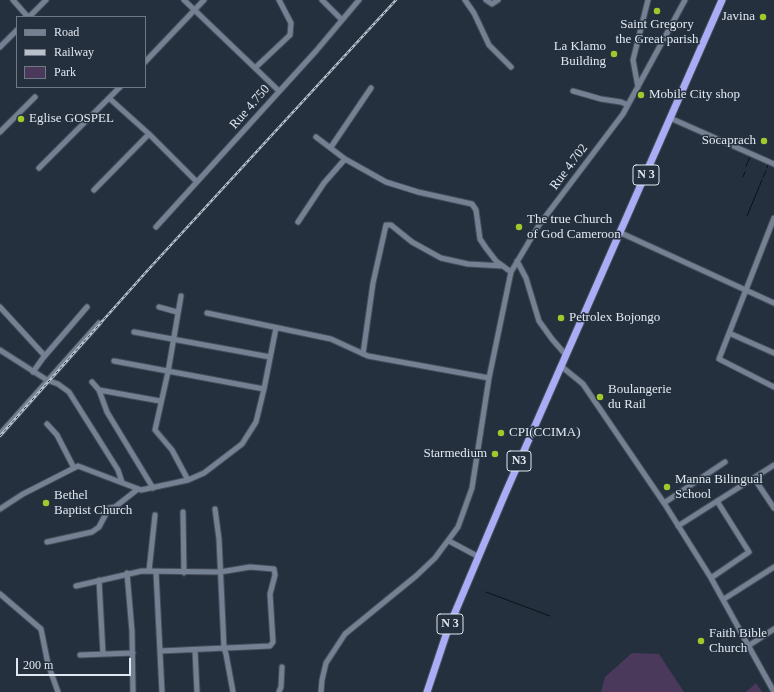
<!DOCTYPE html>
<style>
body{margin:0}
#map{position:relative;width:774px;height:692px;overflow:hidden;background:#25303e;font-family:"Times New Roman",serif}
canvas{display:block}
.legend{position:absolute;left:16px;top:16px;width:130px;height:72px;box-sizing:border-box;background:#25303e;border:1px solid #707985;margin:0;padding:5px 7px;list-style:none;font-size:12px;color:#e0e7f0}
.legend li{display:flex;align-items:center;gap:8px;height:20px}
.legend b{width:20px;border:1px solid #707985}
.scale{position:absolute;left:16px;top:658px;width:115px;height:18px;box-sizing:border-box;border:2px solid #e0e7f0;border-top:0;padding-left:5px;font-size:12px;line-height:14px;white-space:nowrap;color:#e0e7f0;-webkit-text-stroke:3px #25303e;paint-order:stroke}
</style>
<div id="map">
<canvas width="774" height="692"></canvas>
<ul class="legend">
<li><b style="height:5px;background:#748192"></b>Road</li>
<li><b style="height:5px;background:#b9c1cb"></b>Railway</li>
<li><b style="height:11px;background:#4a395b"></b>Park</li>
</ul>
<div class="scale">200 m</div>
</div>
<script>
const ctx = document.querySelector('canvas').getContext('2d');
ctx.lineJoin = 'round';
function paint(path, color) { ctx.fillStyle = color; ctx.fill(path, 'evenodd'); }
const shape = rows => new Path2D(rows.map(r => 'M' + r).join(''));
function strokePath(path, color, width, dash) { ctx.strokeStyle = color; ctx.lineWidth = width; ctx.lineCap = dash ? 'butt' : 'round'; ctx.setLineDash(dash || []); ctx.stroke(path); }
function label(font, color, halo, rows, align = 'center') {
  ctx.font = font + ' "Times New Roman",serif'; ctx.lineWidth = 3; ctx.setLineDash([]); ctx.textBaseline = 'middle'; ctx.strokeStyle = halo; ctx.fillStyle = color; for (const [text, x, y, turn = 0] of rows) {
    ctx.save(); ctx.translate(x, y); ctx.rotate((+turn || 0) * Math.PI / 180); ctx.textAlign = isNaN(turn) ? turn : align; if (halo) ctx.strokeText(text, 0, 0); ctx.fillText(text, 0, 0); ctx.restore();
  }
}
paint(shape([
 [632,653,659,654,684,692,601,692,605,677],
 [756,683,762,692,746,692]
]), '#4a395b');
strokePath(shape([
 [746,166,750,157],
 [767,168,768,165],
 [743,177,745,172],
 [763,177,766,171],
 [747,216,762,180],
 [754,374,767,380],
 [768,381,771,382,773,380],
 [486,592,550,616]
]), '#001719', 1);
const minor = shape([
 [13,0,28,17],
 [184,0,279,91],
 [322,0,342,20],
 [465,0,474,13,489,45,511,67],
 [486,0,492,4,498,0],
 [29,17,46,0],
 [0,47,17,30],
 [145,62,204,0],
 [255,68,290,35,291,23,279,0],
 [638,87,633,60,648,0],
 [573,91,601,99,621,102,628,105],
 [670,118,774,164],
 [0,132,35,97],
 [149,134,197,182],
 [316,137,345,159,386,182,418,192,472,204,476,210,480,239,486,248,496,261,511,272],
 [331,147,371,88],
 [39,168,120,87],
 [94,190,149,134,109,98],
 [774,218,719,359,774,387],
 [298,222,324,183,345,159],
 [156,227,316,51,359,0],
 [621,233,774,303],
 [517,261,526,278,539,321,552,339,565,354],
 [181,296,168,372,155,430,172,450,188,480],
 [0,307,44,355],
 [159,307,177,312],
 [207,313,331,339,368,356,489,378],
 [134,332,270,357],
 [729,333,774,353],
 [0,350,47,380,58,384,69,392,118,470,122,482],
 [363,354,373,283,386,225,391,225,412,242,441,258,468,264,503,266],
 [114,361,264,389],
 [561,366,583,384,664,503,711,578,774,692],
 [33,372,43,358,87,307],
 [92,382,99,390,160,401],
 [99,390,107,412,153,488],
 [47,424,57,435,74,468],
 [0,434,99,323],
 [754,478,774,508],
 [664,503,725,462],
 [0,509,23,494,78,466,141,490,188,480,204,473,242,444,256,422,264,389,276,328],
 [215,509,219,539,224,648,226,654,233,692],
 [183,512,184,573],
 [678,526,774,465],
 [449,541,479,557],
 [47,542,92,532,99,527,109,508,115,507,138,489],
 [149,571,155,515],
 [156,572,162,692],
 [127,573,132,631,133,692],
 [711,578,749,552,717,501],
 [99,580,103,654],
 [76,586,142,571,220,572,250,567,274,569,275,575,270,594,273,642,270,646,160,651],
 [0,594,41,629,48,664,58,692],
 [724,599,774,567],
 [748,646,774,629],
 [195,650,197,692],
 [80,655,133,653],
 [279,692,281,687,282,667],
 [321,692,322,680,326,663,345,634,416,576,435,558,458,527,472,488,489,378,511,272,539,225,623,114,685,0]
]);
const highway = shape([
 [427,692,448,629,505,494,722,0]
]);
strokePath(minor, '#454e5a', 7);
strokePath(highway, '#454e5a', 9);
strokePath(minor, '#748192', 5);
strokePath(highway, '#a8adf5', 7);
const rail = shape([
 [0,436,147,271,396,0]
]);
strokePath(rail, '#b9c1cb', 2.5);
strokePath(rail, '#25303e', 1, [3]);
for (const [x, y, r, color] of [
 [657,11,4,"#a0c92c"],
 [763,17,4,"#a0c92c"],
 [614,54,4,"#a0c92c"],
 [641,95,4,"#a0c92c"],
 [21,119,4,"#a0c92c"],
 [764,141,4,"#a0c92c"],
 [519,227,4,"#a0c92c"],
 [561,318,4,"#a0c92c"],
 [600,397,4,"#a0c92c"],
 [501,433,4,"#a0c92c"],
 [495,454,4,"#a0c92c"],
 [667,487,4,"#a0c92c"],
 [46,503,4,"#a0c92c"],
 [701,641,4,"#a0c92c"]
]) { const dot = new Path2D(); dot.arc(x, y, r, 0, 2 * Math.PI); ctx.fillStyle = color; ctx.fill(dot); strokePath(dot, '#25303e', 1.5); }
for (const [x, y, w] of [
 [646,175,26],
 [519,461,24],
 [450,624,26]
]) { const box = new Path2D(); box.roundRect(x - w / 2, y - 10, w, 20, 3); ctx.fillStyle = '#25303e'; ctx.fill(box); strokePath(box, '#e0e7f0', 1); }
label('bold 12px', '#e0e7f0', null, [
 ["N 3",646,175],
 ["N3",519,461],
 ["N 3",450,624]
]);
label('13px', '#e0e7f0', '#25303e', [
 ["Javina",755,17,"right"],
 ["Saint Gregory",657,25,"center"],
 ["the Great parish",657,40,"center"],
 ["La Klamo",606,47,"right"],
 ["Building",606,62,"right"],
 ["Mobile City shop",649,95],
 ["Eglise GOSPEL",29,119],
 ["Socaprach",756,141,"right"],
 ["The true Church",527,220],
 ["of God Cameroon",527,235],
 ["Petrolex Bojongo",569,318],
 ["Boulangerie",608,390],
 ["du Rail",608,405],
 ["CPI(CCIMA)",509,433],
 ["Starmedium",487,454,"right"],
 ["Manna Bilingual",675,480],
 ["School",675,495],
 ["Bethel",54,496],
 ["Baptist Church",54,511],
 ["Faith Bible",709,634],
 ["Church",709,649]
], 'left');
label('13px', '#e0e7f0', '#25303e', [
 ["Rue 4.750",250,107,-49],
 ["Rue 4.702",569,167,-53]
]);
</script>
